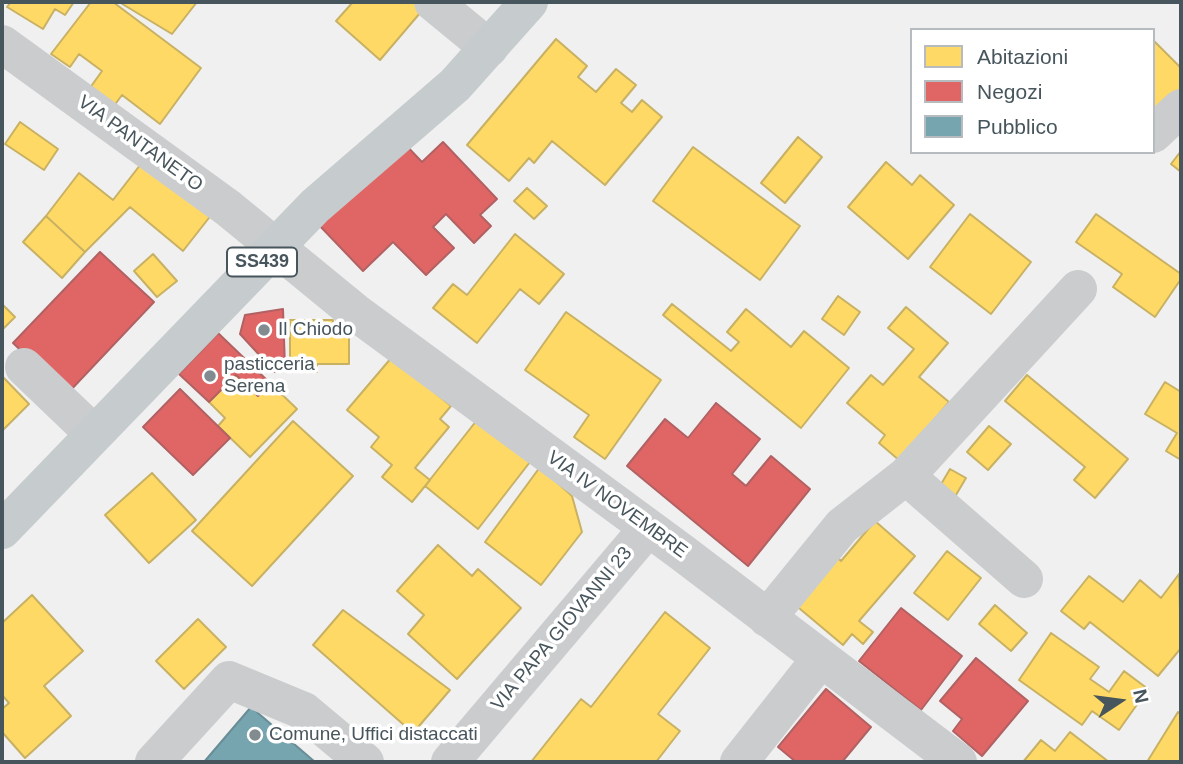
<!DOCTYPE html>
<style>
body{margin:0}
#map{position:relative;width:1183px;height:764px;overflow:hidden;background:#f0f0f0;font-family:Arial,sans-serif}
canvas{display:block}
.frame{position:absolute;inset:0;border:4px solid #47555c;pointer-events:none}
.legend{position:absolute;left:910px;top:28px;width:245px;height:126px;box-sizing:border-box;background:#fff;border:2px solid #b5bbbe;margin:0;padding:9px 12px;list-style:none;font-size:21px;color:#47555c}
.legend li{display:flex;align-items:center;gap:14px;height:35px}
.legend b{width:35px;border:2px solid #b5bbbe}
.north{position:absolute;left:1085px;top:666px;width:70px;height:70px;-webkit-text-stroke:5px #fff;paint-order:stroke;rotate:77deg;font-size:19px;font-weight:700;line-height:28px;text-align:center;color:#47555c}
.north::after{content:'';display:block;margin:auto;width:24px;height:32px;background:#47555c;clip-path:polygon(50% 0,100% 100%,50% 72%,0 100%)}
</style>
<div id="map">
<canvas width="1183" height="764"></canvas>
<div class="frame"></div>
<ul class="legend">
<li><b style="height:19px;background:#ffd966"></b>Abitazioni</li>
<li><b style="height:19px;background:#e06666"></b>Negozi</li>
<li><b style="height:19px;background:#76a5af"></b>Pubblico</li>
</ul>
<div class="north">N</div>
</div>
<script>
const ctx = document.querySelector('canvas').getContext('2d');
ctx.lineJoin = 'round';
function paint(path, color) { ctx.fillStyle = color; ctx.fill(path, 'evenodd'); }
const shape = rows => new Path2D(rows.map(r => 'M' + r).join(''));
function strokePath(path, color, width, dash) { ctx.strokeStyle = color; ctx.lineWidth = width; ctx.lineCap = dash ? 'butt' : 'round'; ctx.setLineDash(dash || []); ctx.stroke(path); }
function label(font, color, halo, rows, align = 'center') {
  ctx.font = font + ' Arial,sans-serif'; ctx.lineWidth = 7; ctx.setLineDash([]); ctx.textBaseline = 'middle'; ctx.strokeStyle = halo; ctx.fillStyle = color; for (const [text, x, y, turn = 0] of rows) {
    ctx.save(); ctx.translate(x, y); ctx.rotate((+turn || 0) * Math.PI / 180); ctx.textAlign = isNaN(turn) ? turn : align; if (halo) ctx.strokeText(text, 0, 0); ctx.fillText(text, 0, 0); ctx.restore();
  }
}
const homes = shape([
 [11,2,74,2,65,15,55,9,43,29,7,7,11,2],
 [91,2,113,2,201,68,160,124,122,95,111,110,87,92,102,71,79,54,70,67,51,54,91,2],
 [119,2,197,2,172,34,119,2],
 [353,2,422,2,426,6,380,60,336,21,353,2],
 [556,39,587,66,578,77,596,92,616,69,636,85,621,103,632,112,642,100,662,117,605,185,552,141,534,163,529,158,509,181,467,145,556,39],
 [1153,40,1181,68,1181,89,1153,117,1153,40],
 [20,122,58,149,44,170,5,144,20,122],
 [798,137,822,157,785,203,761,183,798,137],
 [693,147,800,226,760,280,653,201,693,147],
 [1181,151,1181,172,1171,164,1181,151],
 [144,160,212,214,183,251,130,207,85,252,46,216,79,173,113,200,144,160],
 [886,162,912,185,920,175,954,205,908,259,848,207,886,162],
 [527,188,547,206,534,219,514,201,527,188],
 [970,214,1031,262,991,314,930,267,970,214],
 [1096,214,1181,274,1181,279,1155,317,1113,287,1122,274,1076,242,1096,214],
 [46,216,85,252,62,278,23,242,46,216],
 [515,234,564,274,539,304,520,289,477,343,433,308,453,284,467,295,515,234],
 [153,254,177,281,157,297,134,271,153,254],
 [838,296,860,312,844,335,822,319,838,296],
 [2,304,15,317,2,330,2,304],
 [672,304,731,351,739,342,727,332,746,309,791,347,804,331,849,368,801,428,663,315,672,304],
 [906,307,948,343,919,377,949,402,900,461,879,443,885,435,847,403,871,375,883,385,914,349,888,328,906,307],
 [566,312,661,380,605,459,574,437,589,415,525,370,566,312],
 [290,320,333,320,333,329,349,329,349,364,317,364,317,372,290,372,290,320],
 [392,357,451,406,440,419,449,427,415,468,430,480,412,502,382,477,392,465,371,447,379,437,347,410,392,357],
 [236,375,258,396,270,383,297,409,250,457,218,426,225,418,209,402,236,375],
 [1027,375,1128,459,1095,498,1074,480,1085,467,1005,401,1027,375],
 [2,376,29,404,2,431,2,376],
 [1165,382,1181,392,1181,460,1166,451,1177,433,1145,414,1165,382],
 [477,420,530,462,478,529,425,486,477,420],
 [293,421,353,476,252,586,192,531,293,421],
 [989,426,1011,444,988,470,967,452,989,426],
 [540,467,572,496,582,532,541,585,485,542,540,467],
 [950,469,966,478,953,500,937,491,950,469],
 [152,473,196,520,149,563,105,515,152,473],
 [875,521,915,556,859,621,873,632,863,644,852,634,843,645,787,598,828,549,841,561,875,521],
 [438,545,472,576,478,569,521,608,457,679,408,634,424,615,397,591,438,545],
 [947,551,981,578,948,620,914,593,947,551],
 [1179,574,1181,648,1158,676,1090,622,1084,629,1061,611,1089,576,1123,602,1140,580,1161,598,1179,574],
 [32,595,83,651,44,686,71,716,25,758,2,732,2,709,9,703,2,695,2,623,32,595],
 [995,605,1027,633,1011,651,979,624,995,605],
 [343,610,450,690,413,733,313,645,343,610],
 [665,612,710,648,658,714,680,731,656,762,531,762,581,699,591,707,665,612],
 [198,619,226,647,184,689,156,661,198,619],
 [1051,633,1099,667,1090,679,1109,692,1124,671,1148,689,1119,730,1092,711,1082,725,1019,680,1051,633],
 [1178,712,1181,715,1181,762,1147,762,1178,712],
 [1070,732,1109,762,1023,762,1041,740,1055,751,1070,732]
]);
paint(homes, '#ffd966');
strokePath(homes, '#c8b163', 2);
const shops = shape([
 [401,140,422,162,443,142,497,199,480,215,491,226,474,243,446,214,433,227,454,248,426,275,393,242,363,271,317,223,401,140],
 [100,252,154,302,67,394,13,343,100,252],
 [283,309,285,368,275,372,240,334,245,315,283,309],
 [218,333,270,383,258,396,236,375,209,402,179,374,218,333],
 [180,389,230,438,193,475,143,427,180,389],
 [716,403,760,439,732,474,746,486,771,456,810,489,748,566,627,466,665,419,688,438,716,403],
 [901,608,962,656,921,710,859,661,901,608],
 [976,658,1028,701,982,756,953,731,962,719,940,701,976,658],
 [826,689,871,727,842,762,796,762,778,747,826,689]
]);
paint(shops, '#e06666');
strokePath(shops, '#b26163', 2);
const public = shape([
 [251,707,315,762,204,762,251,707]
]);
paint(public, '#76a5af');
strokePath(public, '#688d96', 2);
strokePath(shape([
 [433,2,489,48],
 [2,44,228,208,355,312,680,551,958,762],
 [1153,134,1181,108],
 [24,367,93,433],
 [906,476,1024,579],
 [767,618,842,526,906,476,1078,289],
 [154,762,229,680,304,711,365,762],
 [450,762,648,528],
 [739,762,821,658]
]), '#caccce', 38);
strokePath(shape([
 [2,530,315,206,455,85,529,2]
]), '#c6cbcd', 38);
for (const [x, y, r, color] of [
 [264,330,7,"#828b90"],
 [210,376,7,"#828b90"],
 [255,735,7,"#828b90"]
]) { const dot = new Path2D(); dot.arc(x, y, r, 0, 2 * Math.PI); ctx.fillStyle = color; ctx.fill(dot); strokePath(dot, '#fff', 2.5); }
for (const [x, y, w] of [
 [262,262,70]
]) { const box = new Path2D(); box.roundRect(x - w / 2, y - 14.5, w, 29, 5); ctx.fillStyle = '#fff'; ctx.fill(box); strokePath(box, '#47555c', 2); }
label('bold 18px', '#47555c', null, [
 ["SS439",262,262]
]);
label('19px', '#47555c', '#fff', [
 ["VIA PANTANETO",140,144,36],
 ["VIA IV NOVEMBRE",617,505,36],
 ["VIA PAPA GIOVANNI 23",562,629,-50]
]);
label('19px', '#47555c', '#fff', [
 ["Il Chiodo",278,330],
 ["pasticceria",224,365],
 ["Serena",224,387],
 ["Comune, Uffici distaccati",269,735]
], 'left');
</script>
